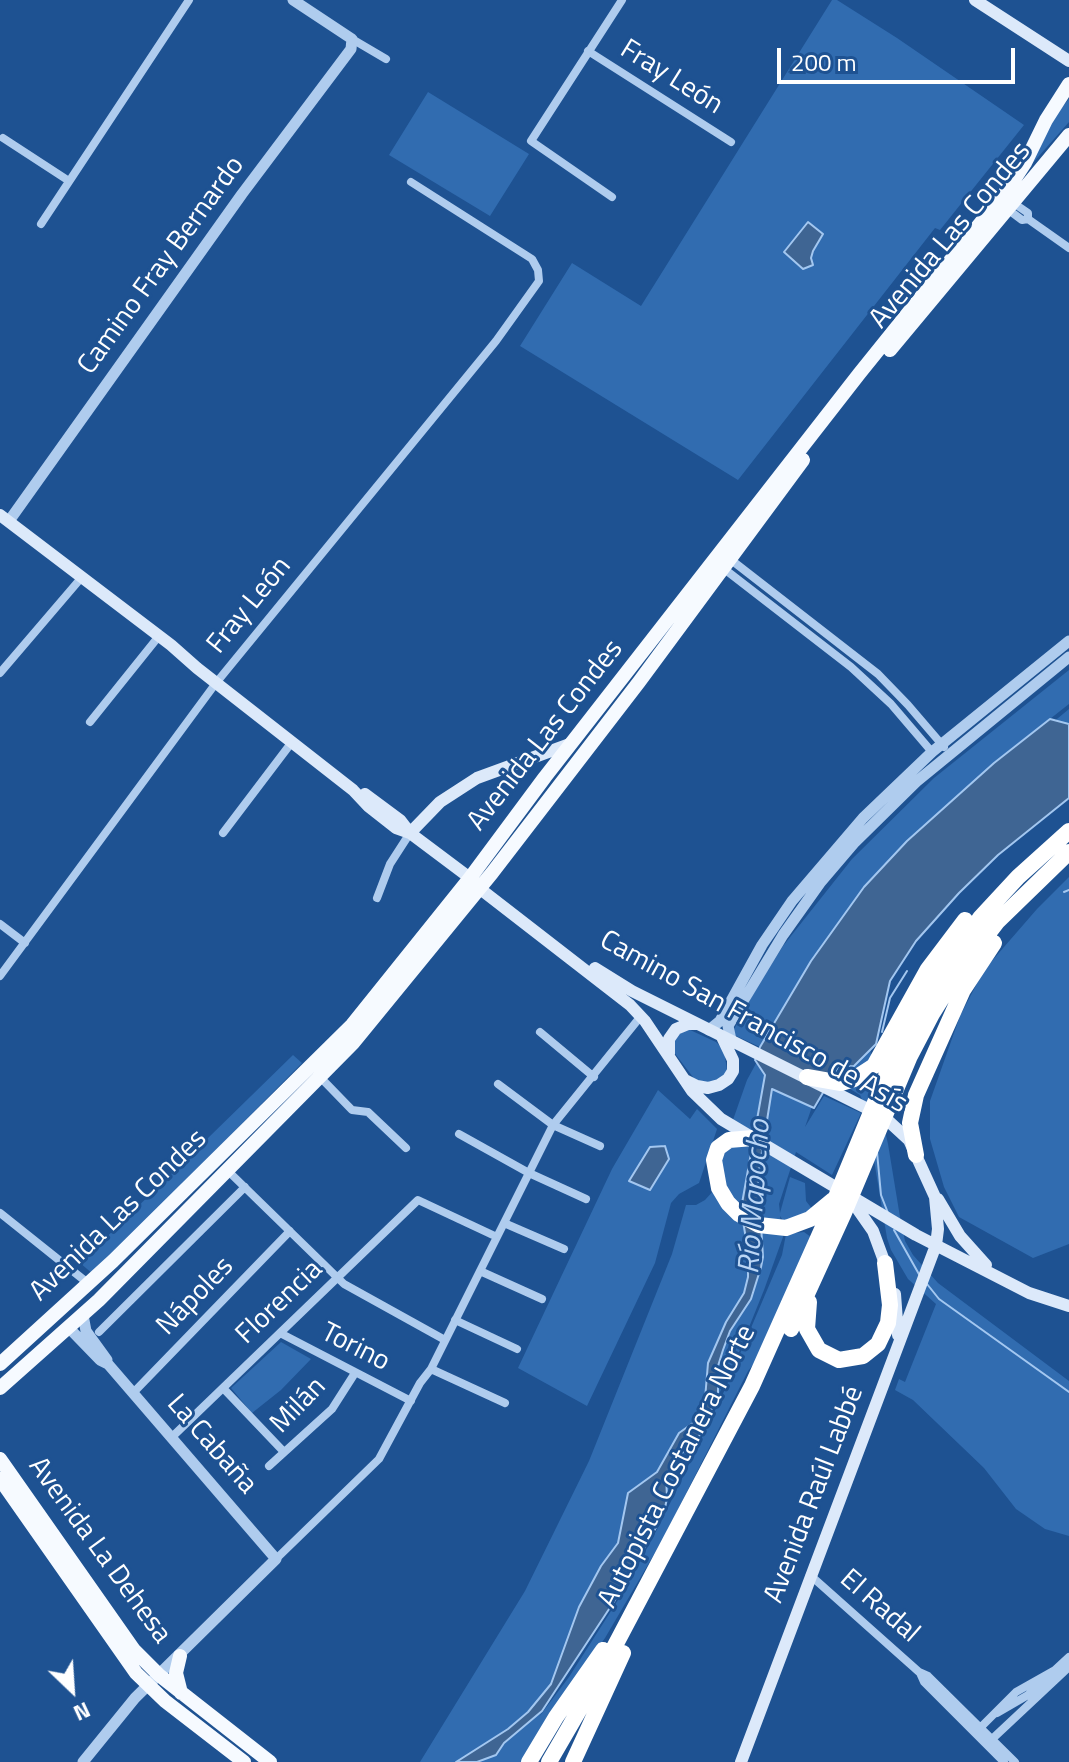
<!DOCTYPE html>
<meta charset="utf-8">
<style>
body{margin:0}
#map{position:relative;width:1069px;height:1762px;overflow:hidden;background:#1e5292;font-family:"Titillium Web",sans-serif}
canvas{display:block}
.north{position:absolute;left:32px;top:1650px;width:80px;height:80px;-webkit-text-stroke:6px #1e5292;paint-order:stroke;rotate:155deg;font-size:22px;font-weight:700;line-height:32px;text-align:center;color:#fff}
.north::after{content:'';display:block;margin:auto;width:28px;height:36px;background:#fff;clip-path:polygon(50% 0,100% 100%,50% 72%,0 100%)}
.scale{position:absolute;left:777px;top:48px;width:238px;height:36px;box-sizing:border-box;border:4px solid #fff;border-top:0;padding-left:10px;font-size:24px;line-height:28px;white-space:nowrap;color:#fff;-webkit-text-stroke:6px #1e5292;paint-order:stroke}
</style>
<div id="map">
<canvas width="1069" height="1762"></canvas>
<div class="north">N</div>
<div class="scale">200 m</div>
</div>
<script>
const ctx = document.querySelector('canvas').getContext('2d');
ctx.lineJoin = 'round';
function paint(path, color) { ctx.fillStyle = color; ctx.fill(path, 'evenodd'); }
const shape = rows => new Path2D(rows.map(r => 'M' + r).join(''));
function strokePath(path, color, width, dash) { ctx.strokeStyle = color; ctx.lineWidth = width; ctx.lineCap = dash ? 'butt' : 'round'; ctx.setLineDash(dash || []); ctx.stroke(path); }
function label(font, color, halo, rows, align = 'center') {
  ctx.font = font + ' "Titillium Web",sans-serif'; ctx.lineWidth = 6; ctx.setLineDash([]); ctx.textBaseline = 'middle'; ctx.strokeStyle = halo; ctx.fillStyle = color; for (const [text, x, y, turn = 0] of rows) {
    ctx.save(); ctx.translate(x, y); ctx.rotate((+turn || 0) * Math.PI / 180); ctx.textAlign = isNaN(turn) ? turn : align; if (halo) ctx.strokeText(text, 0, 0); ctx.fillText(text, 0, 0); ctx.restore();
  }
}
paint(shape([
 [832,0,837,0,897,38,1024,125,940,230,935,228,738,480,520,346,572,263,641,306],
 [428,92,529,154,490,216,389,155],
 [1069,99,1069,122,1031,165,1055,115],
 [1069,670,1069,704,994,763,907,841,864,887,811,961,760,1047,734,1035,733,1031,756,989,783,946,852,859,934,778],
 [1069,709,1069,791,989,858,905,950,883,988,870,1042,872,1072,878,1067,873,1078,888,1144,900,1217,905,1241,913,1255,938,1283,1069,1381,1069,1536,1045,1529,1016,1509,984,1468,913,1400,895,1390,899,1379,905,1382,936,1304,908,1279,891,1250,887,1238,865,1106,860,1095,847,1087,854,1072,850,1066,838,1063,815,1098,805,1127,824,1096,861,1113,832,1175,796,1152,779,1204,780,1213,790,1177,805,1183,806,1201,813,1210,784,1222,780,1216,783,1237,764,1290,739,1352,657,1524,539,1717,569,1677,625,1589,661,1522,722,1396,782,1255,786,1234,804,1232,811,1237,764,1351,748,1371,663,1539,605,1638,565,1694,523,1762,420,1762,525,1591,589,1461,672,1254,686,1205,696,1205,705,1200,714,1190,727,1137,747,1080,765,1047,1028,743],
 [1069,877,1069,1244,1033,1258,959,1217,944,1187,930,1139,930,1101,960,1016,984,970,1037,909],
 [688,1029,716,1042,724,1050,727,1070,724,1076,713,1083,696,1081,673,1051,674,1037],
 [293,1055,302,1063,93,1274,80,1263],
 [658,1090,690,1119,697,1109,717,1129,699,1183,679,1194,671,1203,655,1263,587,1406,518,1368,612,1169],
 [281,1342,311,1359,281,1390,252,1413,231,1388]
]), '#316cb0');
const water = shape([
 [808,222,823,234,813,251,811,258,813,265,803,269,784,252,808,222],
 [1050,719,1069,724,1069,798,998,855,959,893,916,941,890,981,876,1044,854,1066,838,1067,814,1108,772,1089,758,1177,763,1257,761,1267,751,1299,730,1331,723,1350,718,1366,718,1395,696,1443,686,1448,666,1474,667,1498,664,1513,617,1597,542,1711,504,1743,496,1755,477,1762,456,1762,508,1729,528,1712,551,1684,579,1607,601,1566,618,1543,628,1493,657,1472,679,1433,700,1418,704,1411,708,1363,726,1322,744,1293,748,1277,748,1251,741,1209,765,1075,755,1060,760,1047,811,961,864,887,907,841,994,763,1050,719],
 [665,1146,669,1159,650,1190,629,1181,650,1147,665,1146]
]);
paint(water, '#3f6593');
strokePath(water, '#a3c7f0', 2);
strokePath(shape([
 [1064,892,1069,890],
 [882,1032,890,998,907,971],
 [877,1152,881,1195,888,1213],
 [894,1230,920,1276],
 [927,1284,939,1299,1069,1392]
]), '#a3c7f0', 2);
strokePath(shape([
 [352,39,386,59],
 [588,51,731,142],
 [3,138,69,181],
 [612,197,531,141,622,0],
 [1012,202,1028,213,1028,219,1069,248],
 [1006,208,1022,220,1028,219],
 [41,224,189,0],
 [730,559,878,674,908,705,944,747],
 [723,568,851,667,891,704,932,752],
 [0,673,82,577],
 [90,722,159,636],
 [223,833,292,742],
 [377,898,390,864,410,833],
 [0,924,25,943],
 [0,976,216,683,496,341,539,281,538,270,532,259,411,182],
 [540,1032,594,1077],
 [320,1077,352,1110,368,1112,406,1148],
 [498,1084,553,1125,600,1146],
 [459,1134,529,1173,586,1199],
 [227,1170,344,1284,445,1340],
 [0,1213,89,1284],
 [504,1223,564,1249],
 [480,1271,542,1299],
 [455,1320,517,1349],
 [99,1332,245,1187],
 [280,1333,411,1401],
 [431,1369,505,1403],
 [223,1388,284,1452],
 [133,1393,290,1231],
 [172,1437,418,1200,497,1237],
 [269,1466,332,1409,355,1373],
 [276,1559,379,1459,420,1383,431,1369,553,1125,641,1016],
 [810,1575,919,1672,928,1676,1015,1762],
 [920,1673,924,1682,1004,1762],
 [997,1713,1028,1695,1069,1657],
 [978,1730,1016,1692,1055,1670],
 [990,1741,1069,1667]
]), '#afccee', 8);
strokePath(shape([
 [9,521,242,194,351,49,352,39,293,0],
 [709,1030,720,1021,762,945,792,901,863,818,932,752,1069,641],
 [731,1040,728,1026,783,935,820,883,855,842,916,782,1069,657],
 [83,1315,86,1331,107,1360],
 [69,1328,100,1360,108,1364,276,1559,135,1698,83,1762]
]), '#afccee', 11);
strokePath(shape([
 [975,0,1069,61],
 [0,515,171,645,197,668,353,790,368,806,396,828,410,833,470,878,479,888,630,1005,645,1021,692,1091,721,1119,916,1235,1029,1293,1069,1306],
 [365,794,400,820,410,833],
 [410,833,440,802,477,778,570,744],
 [595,968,632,991,884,1117,909,1140,935,1197,938,1229,936,1245,741,1762],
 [669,1054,669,1039,676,1029,688,1024,696,1024],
 [685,1080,697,1086,708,1088,719,1085,728,1079,733,1071,733,1060,722,1037],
 [938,1199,960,1236,986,1265],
 [852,1201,873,1231,887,1269],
 [895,1294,898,1335]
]), '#dce9fa', 12);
strokePath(shape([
 [890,350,1069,135],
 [0,1364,113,1261,352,1025,470,878,545,777,859,374,1008,189,1025,163,1046,120,1069,84],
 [0,1388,99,1300,353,1043,492,873,639,682,803,460],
 [0,1459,134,1650,159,1675,270,1762],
 [0,1479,136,1673,165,1701,244,1762],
 [180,1656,176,1673,181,1693]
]), '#f6faff', 14);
strokePath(shape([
 [807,1077,841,1083,854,1079,874,1066,928,969,965,920],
 [753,1138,729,1140,718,1148,714,1160,719,1188,728,1203,739,1214,759,1225,786,1228,810,1219,833,1200],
 [916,1155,910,1123,916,1095,963,990,994,943],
 [809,1302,807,1329,819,1350,839,1360,863,1356,878,1344,888,1323,890,1305,885,1263],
 [791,1329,844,1213,910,1056,932,1014,957,974,997,922,1069,852],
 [529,1762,556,1717,603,1650],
 [549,1762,599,1676,752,1386,831,1209,888,1071,924,1000,980,918,1018,877,1069,831],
 [573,1762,623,1653]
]), '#fff', 16);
label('28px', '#fff', '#1e5292', [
 ["Fray León",671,78,32],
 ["Avenida Las Condes",951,236,-50],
 ["Camino Fray Bernardo",162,266,-54],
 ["Fray León",250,606,-51],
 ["Avenida Las Condes",546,736,-52],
 ["Camino San Francisco de Asís",753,1023,29],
 ["Avenida Las Condes",119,1216,-44],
 ["Nápoles",196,1297,-46],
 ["Florencia",280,1303,-44],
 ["Torino",355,1348,27],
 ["Milán",299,1406,-46],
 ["La Cabaña",211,1445,49],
 ["Autopista Costanera Norte",678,1467,-63],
 ["Avenida Raúl Labbé",815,1495,-69],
 ["Avenida La Dehesa",99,1551,54],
 ["El Radal",879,1607,41]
]);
label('italic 30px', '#bbd6f5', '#1e5292', [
 ["Río Mapocho",756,1197,-86]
]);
</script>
